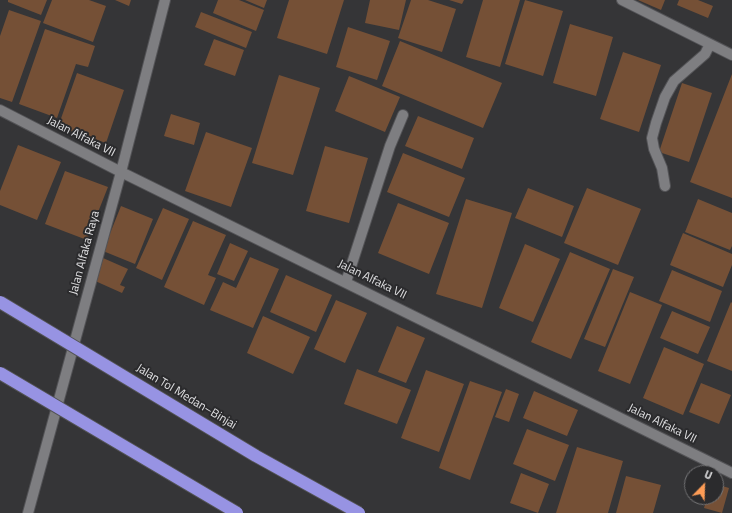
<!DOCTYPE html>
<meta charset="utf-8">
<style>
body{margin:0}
#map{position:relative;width:732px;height:513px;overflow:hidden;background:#353537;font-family:"Titillium Web",sans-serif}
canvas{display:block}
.north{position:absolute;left:684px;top:465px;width:40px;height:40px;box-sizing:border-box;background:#2b2b2d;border:1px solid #747476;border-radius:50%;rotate:23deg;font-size:11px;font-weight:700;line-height:16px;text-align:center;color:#e2e2e4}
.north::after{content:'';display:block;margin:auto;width:14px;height:18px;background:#fd9c56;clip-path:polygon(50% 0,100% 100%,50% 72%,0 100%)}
</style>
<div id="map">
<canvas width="732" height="513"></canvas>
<div class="north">U</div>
</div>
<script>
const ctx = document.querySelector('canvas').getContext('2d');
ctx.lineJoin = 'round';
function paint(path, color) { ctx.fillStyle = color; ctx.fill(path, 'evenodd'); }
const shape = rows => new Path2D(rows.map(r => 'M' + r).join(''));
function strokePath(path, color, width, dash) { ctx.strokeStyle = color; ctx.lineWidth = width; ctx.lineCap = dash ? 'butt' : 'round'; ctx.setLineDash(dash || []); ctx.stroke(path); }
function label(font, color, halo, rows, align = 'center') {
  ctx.font = font + ' "Titillium Web",sans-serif'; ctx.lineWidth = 4; ctx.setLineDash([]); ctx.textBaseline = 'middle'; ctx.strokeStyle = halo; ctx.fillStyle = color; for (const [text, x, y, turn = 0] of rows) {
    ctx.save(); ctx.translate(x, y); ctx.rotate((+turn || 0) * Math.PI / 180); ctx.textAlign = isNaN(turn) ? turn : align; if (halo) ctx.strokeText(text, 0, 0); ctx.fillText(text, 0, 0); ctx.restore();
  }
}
paint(shape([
 [8,0,47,0,41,15,8,2],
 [52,0,89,0,106,6,93,42,43,23],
 [115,0,131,0,129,6],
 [218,0,239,0,264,10,256,31,213,13],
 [245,0,267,0,264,8],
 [289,0,344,0,327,54,277,38],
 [370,0,406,0,399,30,365,23],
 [411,0,428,0,456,9,442,52,398,38],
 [449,0,464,0,462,4],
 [483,0,520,0,500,67,466,57],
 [525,0,563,11,543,76,505,64],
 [638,0,665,0,661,10],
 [679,0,698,0,713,6,708,18,677,5],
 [9,10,41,21,12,102,0,98,0,36],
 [201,12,252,32,246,48,195,27],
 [570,24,613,37,596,96,553,83],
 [348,27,390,41,377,80,336,67],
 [45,29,95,46,88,67,76,64,57,118,19,104],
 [214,39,244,50,235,76,204,65],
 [400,41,502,83,483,128,382,86],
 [623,52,661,65,639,132,600,119],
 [77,73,124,90,106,143,58,127],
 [732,74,732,198,690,182],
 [279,75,320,88,293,175,252,163],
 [349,76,400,97,385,132,335,111],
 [682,83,712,93,689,162,659,152],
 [171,114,200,123,194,145,164,136],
 [418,116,474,138,462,169,405,146],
 [206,132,252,148,231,207,185,191],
 [18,145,61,162,37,220,0,205,0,191],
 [325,146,368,158,349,223,306,211],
 [403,153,465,178,449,217,387,192],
 [65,171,108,187,87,240,45,224],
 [528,188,574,206,562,237,515,218],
 [587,188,641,209,618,265,564,243],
 [466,199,512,213,482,308,436,294],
 [698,199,732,213,732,246,730,250,685,232],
 [398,203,449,223,429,274,378,253],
 [121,206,153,219,135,264,103,251],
 [163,208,189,219,162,280,136,268],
 [193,221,226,235,208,275,216,278,204,305,164,287],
 [683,233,732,254,732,265,723,287,670,265],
 [230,243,248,251,234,281,217,274],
 [525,244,560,259,533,322,499,308],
 [570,252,610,269,571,359,531,342],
 [250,257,279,269,253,328,210,310,223,282,236,288],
 [103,258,128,269,120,285,125,287,122,293,93,280],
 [613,269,634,277,605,347,584,339],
 [672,270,722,291,710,322,659,301],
 [286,275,332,295,316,332,270,312],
 [630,292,662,305,630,384,598,371],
 [336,300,367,313,345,363,314,349],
 [731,302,732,303,732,371,707,361],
 [672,311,710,327,698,354,660,338],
 [263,316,310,337,293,374,247,353],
 [397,326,425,338,406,383,378,372],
 [664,347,704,364,683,415,643,398],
 [357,369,411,390,397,424,344,404],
 [426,370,464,384,439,452,401,438],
 [470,381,502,392,470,480,439,468],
 [701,383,731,395,719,424,689,412],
 [506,389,519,394,509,422,495,417],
 [534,391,578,410,567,436,523,418],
 [527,429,569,445,555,481,513,464],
 [577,447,623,461,608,513,556,513],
 [521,473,549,484,538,513,510,503],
 [626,476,661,485,653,513,616,513],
 [716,484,729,488,722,513,704,508,707,497,716,497]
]), '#755036');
const minor = shape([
 [622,0,732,55],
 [0,110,121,172,732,473],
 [665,186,662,168,654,149,652,138,656,123,665,97,674,81,705,54,710,44],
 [346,282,390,146,403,115],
 [28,513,121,172,165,0]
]);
strokePath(minor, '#535356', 12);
strokePath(minor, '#7e7e81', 10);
const highwayBridge = shape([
 [0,302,256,456,359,513],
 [0,373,237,513]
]);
strokePath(highwayBridge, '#535356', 14, []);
strokePath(highwayBridge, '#9793e3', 12);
label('12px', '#e2e2e4', '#2b2b2d', [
 ["Jalan Alfaka VII",81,137,27],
 ["Jalan Alfaka Raya",85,253,-75],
 ["Jalan Alfaka VII",372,280,26],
 ["Jalan Tol Medan–Binjai",186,397,31],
 ["Jalan Alfaka VII",662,424,26]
]);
</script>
